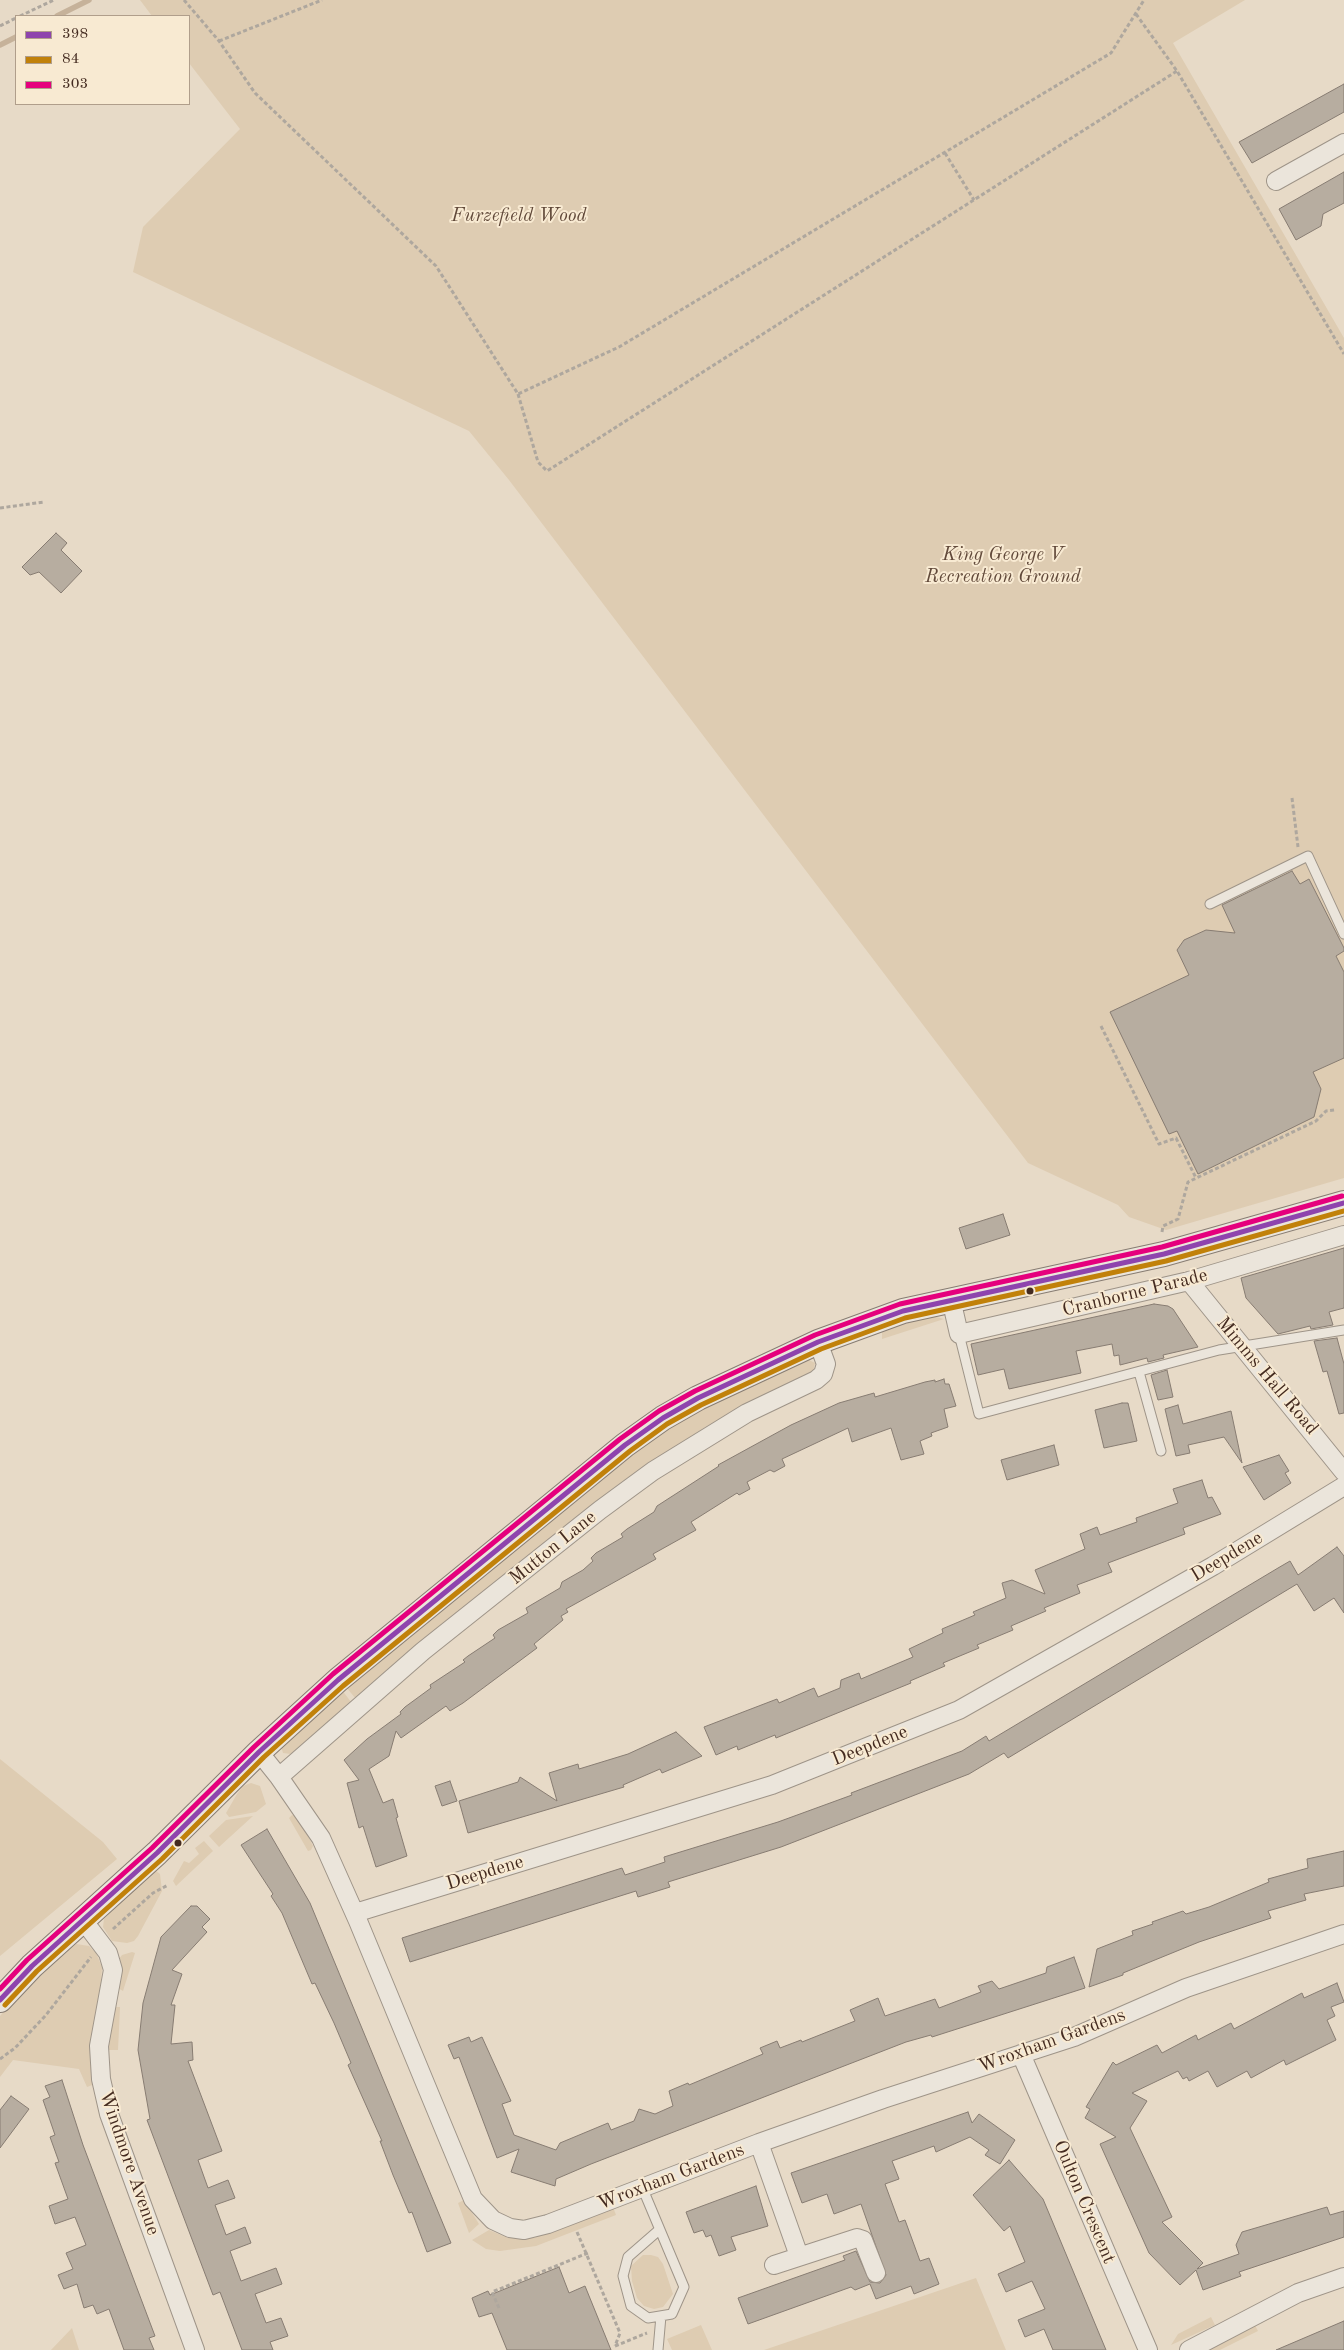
<!DOCTYPE html>
<style>
body{margin:0}
#map{position:relative;width:1344px;height:2350px;overflow:hidden;background:#e7dac7;font-family:"Old Standard TT",serif}
canvas{display:block}
.legend{position:absolute;left:15px;top:15px;width:175px;height:90px;box-sizing:border-box;background:#f8ead2;border:1px solid #b09e8b;margin:0;padding:6px 9px;list-style:none;font-size:15px;color:#442b20}
.legend li{display:flex;align-items:center;gap:10px;height:25px}
.legend b{width:25px;border:1px solid #b09e8b}
</style>
<div id="map">
<canvas width="1344" height="2350"></canvas>
<ul class="legend">
<li><b style="height:6px;background:#8e44ad"></b>398</li>
<li><b style="height:6px;background:#c1810a"></b>84</li>
<li><b style="height:6px;background:#e5007d"></b>303</li>
</ul>
</div>
<script>
const ctx = document.querySelector('canvas').getContext('2d');
ctx.lineJoin = 'round';
function paint(path, color) { ctx.fillStyle = color; ctx.fill(path, 'evenodd'); }
const shape = rows => new Path2D(rows.map(r => 'M' + r).join(''));
function strokePath(path, color, width, dash) { ctx.strokeStyle = color; ctx.lineWidth = width; ctx.lineCap = dash ? 'butt' : 'round'; ctx.setLineDash(dash || []); ctx.stroke(path); }
function label(font, color, halo, rows, align = 'center') {
  ctx.font = font + ' "Old Standard TT",serif'; ctx.lineWidth = 4; ctx.setLineDash([]); ctx.textBaseline = 'middle'; ctx.strokeStyle = halo; ctx.fillStyle = color; for (const [text, x, y, turn = 0] of rows) {
    ctx.save(); ctx.translate(x, y); ctx.rotate((+turn || 0) * Math.PI / 180); ctx.textAlign = isNaN(turn) ? turn : align; if (halo) ctx.strokeText(text, 0, 0); ctx.fillText(text, 0, 0); ctx.restore();
  }
}
paint(shape([
 [140,0,1245,0,1173,43,1344,338,1344,1178,1166,1230,1129,1217,1118,1205,1028,1163,509,480,469,431,133,272,143,227,240,129,189,63,189,16,152,16],
 [932,1316,944,1319,882,1339,882,1332,888,1327],
 [807,1359,815,1363,813,1372,707,1426,641,1469,418,1644,356,1699,346,1687,651,1439,708,1405],
 [342,1690,351,1702,291,1754,283,1753,281,1746],
 [0,1759,103,1842,117,1859,0,1956],
 [251,1783,260,1786,266,1804,256,1812,229,1817,226,1813,237,1794,243,1786],
 [292,1815,295,1816,304,1828,313,1846,311,1850,308,1851,289,1818],
 [253,1816,219,1847,209,1836,226,1820],
 [204,1841,213,1851,176,1886,173,1881,184,1861,189,1863,199,1854,195,1848],
 [155,1870,160,1874,162,1891,138,1936,134,1941,127,1943,112,1941,103,1927,104,1919],
 [76,1944,89,1946,96,1953,102,1967,95,2084,87,2087,79,2069,13,2060,0,2077,0,2016,24,1988],
 [132,1952,135,1953,123,1991,118,1988,122,1975,119,1959,122,1955],
 [114,2007,120,2007,118,2050,107,2050],
 [464,2200,479,2224,469,2233,458,2203],
 [613,2207,616,2215,536,2246,500,2251,486,2249,472,2240,489,2230,508,2238,534,2238],
 [643,2255,651,2255,658,2257,663,2264,673,2294,663,2307,654,2309,644,2306,637,2298,632,2281,631,2266],
 [976,2278,1006,2350,764,2350],
 [1211,2317,1215,2325,1171,2345,1178,2334],
 [701,2325,712,2350,672,2350,667,2339],
 [1255,2325,1258,2331,1220,2350,1199,2350],
 [72,2328,79,2350,51,2350]
]), '#deccb2');
strokePath(shape([
 [57,16,89,0],
 [0,45,16,37]
]), '#c6b29a', 5.5);
const building = shape([
 [1344,84,1344,112,1252,163,1239,142,1344,84],
 [1344,172,1344,203,1323,214,1321,226,1296,240,1279,209,1344,172],
 [56,533,67,543,61,550,82,571,61,593,39,572,30,575,22,567,56,533],
 [1292,871,1300,884,1309,879,1344,948,1344,951,1336,956,1344,972,1344,1058,1313,1072,1321,1089,1314,1117,1198,1174,1177,1131,1169,1134,1110,1012,1189,975,1177,950,1184,940,1206,930,1235,933,1222,905,1292,871],
 [1003,1214,1010,1235,966,1249,959,1228,1003,1214],
 [1344,1248,1344,1308,1329,1312,1333,1325,1311,1329,1310,1326,1278,1334,1246,1298,1241,1278,1344,1248],
 [1154,1304,1168,1306,1173,1309,1198,1347,1163,1355,1164,1358,1148,1362,1147,1358,1120,1365,1119,1355,1114,1356,1112,1344,1076,1351,1081,1373,1009,1389,1004,1369,978,1375,971,1344,1154,1304],
 [1337,1338,1344,1364,1344,1413,1339,1414,1327,1371,1323,1372,1314,1341,1337,1338],
 [1167,1370,1173,1397,1158,1400,1151,1375,1167,1370],
 [944,1379,945,1384,949,1384,956,1406,944,1409,948,1427,931,1433,932,1436,920,1441,924,1454,901,1460,891,1428,852,1442,848,1428,782,1459,785,1466,774,1472,770,1470,747,1482,750,1489,739,1495,737,1493,691,1522,696,1530,653,1554,656,1559,566,1609,568,1612,561,1616,563,1620,534,1644,537,1648,463,1703,450,1711,446,1706,401,1738,396,1731,389,1756,369,1769,383,1803,393,1799,398,1817,396,1818,407,1856,376,1867,363,1826,359,1828,347,1783,359,1780,344,1760,367,1739,401,1714,400,1712,405,1707,431,1688,430,1685,465,1662,463,1660,468,1656,495,1638,493,1635,498,1630,528,1613,526,1608,560,1588,562,1582,583,1570,593,1561,591,1558,596,1553,623,1537,621,1534,627,1529,654,1512,657,1506,719,1466,718,1465,791,1425,839,1403,874,1393,875,1397,925,1382,935,1380,935,1382,944,1379],
 [1122,1403,1128,1403,1137,1441,1104,1448,1095,1410,1122,1403],
 [1178,1405,1183,1424,1231,1411,1242,1463,1224,1437,1188,1445,1190,1453,1176,1456,1165,1409,1178,1405],
 [1054,1445,1059,1465,1007,1480,1001,1460,1054,1445],
 [1279,1455,1289,1471,1285,1473,1291,1483,1264,1500,1243,1467,1279,1455],
 [1202,1480,1208,1498,1212,1497,1221,1514,1183,1528,1185,1534,1108,1563,1112,1572,1077,1585,1080,1593,1044,1608,1046,1611,1011,1626,1013,1630,977,1645,979,1648,943,1663,945,1666,910,1681,911,1683,776,1738,775,1735,738,1750,737,1746,716,1755,704,1727,777,1699,779,1703,814,1688,818,1697,840,1688,841,1680,859,1673,861,1679,913,1657,909,1649,943,1633,942,1629,975,1615,973,1612,1006,1598,1002,1583,1012,1580,1045,1594,1035,1570,1085,1549,1080,1534,1097,1527,1100,1535,1137,1522,1136,1518,1178,1503,1173,1489,1202,1480],
 [1337,1547,1344,1556,1344,1613,1334,1598,1314,1611,1297,1584,1008,1758,1004,1753,969,1774,781,1847,668,1882,670,1887,638,1897,636,1891,410,1962,402,1938,622,1868,625,1875,665,1862,664,1857,778,1822,852,1795,851,1793,962,1751,986,1736,989,1741,1278,1568,1290,1561,1298,1575,1337,1547],
 [676,1732,702,1756,662,1773,660,1769,623,1785,624,1787,468,1833,459,1801,518,1782,520,1777,557,1801,549,1773,578,1764,579,1769,628,1754,676,1732],
 [450,1781,457,1801,442,1806,435,1786,450,1781],
 [267,1829,310,1903,451,2243,427,2252,412,2212,409,2213,393,2175,380,2141,382,2141,348,2065,351,2063,334,2023,315,1983,312,1984,282,1913,271,1896,273,1894,241,1845,267,1829],
 [1344,1851,1344,1886,1304,1894,1306,1900,1268,1911,1271,1918,1199,1942,1123,1973,1123,1975,1089,1987,1097,1949,1133,1935,1132,1931,1153,1924,1152,1922,1183,1911,1186,1914,1209,1907,1269,1882,1268,1879,1308,1868,1307,1859,1344,1851],
 [191,1906,197,1906,210,1919,202,1927,207,1932,172,1970,182,1974,171,2005,175,2005,171,2044,192,2042,193,2060,188,2061,222,2151,198,2160,208,2188,228,2180,235,2198,215,2205,226,2235,245,2227,251,2243,230,2251,241,2281,276,2268,282,2284,255,2294,266,2323,281,2318,288,2336,270,2342,273,2350,242,2350,220,2292,213,2295,147,2120,150,2119,138,2050,143,2003,161,1937,191,1906],
 [1074,1957,1085,1988,932,2037,931,2035,906,2042,591,2164,556,2179,555,2186,511,2172,519,2149,497,2158,459,2057,454,2059,448,2045,469,2037,471,2042,482,2037,511,2101,502,2104,514,2135,556,2150,560,2143,608,2123,611,2130,634,2121,639,2109,655,2114,673,2106,669,2091,688,2083,689,2085,763,2054,760,2048,777,2041,780,2048,801,2040,802,2042,855,2021,850,2010,878,1998,885,2016,935,1999,939,2008,981,1992,978,1986,992,1981,999,1989,1046,1973,1047,1967,1074,1957],
 [1337,1983,1344,2002,1331,2007,1335,2016,1327,2020,1336,2040,1286,2065,1284,2060,1251,2078,1247,2071,1217,2087,1208,2071,1189,2081,1187,2077,1183,2079,1178,2071,1132,2093,1147,2101,1130,2128,1172,2217,1162,2222,1203,2263,1197,2269,1239,2254,1236,2245,1242,2232,1327,2207,1330,2215,1344,2211,1344,2237,1239,2272,1241,2276,1203,2290,1196,2270,1180,2285,1149,2253,1100,2144,1116,2137,1085,2118,1090,2109,1086,2107,1113,2062,1116,2065,1157,2045,1162,2053,1196,2035,1198,2040,1231,2023,1234,2029,1302,1993,1304,1998,1337,1983],
 [62,2080,83,2145,155,2336,149,2338,154,2350,124,2350,109,2309,97,2314,93,2305,84,2308,77,2284,64,2289,58,2275,73,2269,66,2253,86,2245,75,2217,55,2224,49,2206,68,2199,55,2163,59,2162,50,2137,55,2135,43,2100,50,2097,45,2086,62,2080],
 [11,2096,29,2109,0,2148,0,2110,11,2096],
 [968,2112,972,2123,979,2114,1015,2140,1000,2164,985,2155,989,2150,970,2137,936,2152,934,2146,892,2161,899,2179,885,2184,899,2222,905,2220,920,2261,929,2258,939,2284,914,2294,911,2286,876,2299,870,2284,855,2290,851,2287,748,2324,738,2298,845,2260,843,2256,856,2251,870,2282,880,2283,886,2275,861,2204,834,2214,827,2194,802,2203,791,2173,968,2112],
 [1009,2160,1043,2199,1106,2350,1053,2350,1044,2329,1025,2337,1018,2320,1045,2309,1032,2281,1006,2292,998,2274,1025,2262,1010,2226,1004,2231,973,2195,1009,2160],
 [756,2186,768,2226,731,2237,736,2250,719,2256,711,2235,706,2237,703,2230,694,2233,686,2212,756,2186],
 [559,2267,569,2293,585,2286,611,2350,507,2350,492,2313,479,2317,472,2298,488,2291,490,2295,559,2267],
 [1344,2321,1344,2350,1276,2350,1344,2321]
]);
paint(building, '#b7ada0');
strokePath(building, '#877c72', 1);
const service = shape([
 [1210,904,1308,856,1344,934],
 [959,1334,979,1414,1219,1350,1344,1330],
 [1139,1372,1161,1451],
 [642,2187,684,2287,672,2314,648,2318,631,2306,623,2276,628,2257,659,2230],
 [658,2350,661,2316]
]);
const minor = shape([
 [1276,181,1344,143],
 [1189,1281,1344,1472],
 [951,1299,959,1334,1189,1281,1344,1235],
 [259,1752,279,1777,321,1838,358,1921,473,2199,493,2220,510,2228,524,2230,548,2224,759,2143,883,2099,1074,2037,1186,1988,1344,1934],
 [279,1777,423,1651,600,1510,653,1471,747,1413,816,1380,823,1374,826,1364,818,1342],
 [355,1913,772,1785,959,1710,1213,1566,1344,1486],
 [83,1920,108,1953,113,1970,99,2046,101,2079,109,2114,195,2350],
 [1021,2054,1148,2350],
 [759,2143,799,2256],
 [774,2265,857,2238,863,2240,876,2273],
 [1189,2350,1298,2293,1344,2277]
]);
const secondary = shape([
 [0,2000,32,1966,157,1853,259,1752,338,1680,625,1445,663,1418,698,1398,818,1342,903,1311,1164,1254,1344,1203]
]);
strokePath(service, '#9e9488', 11);
strokePath(minor, '#9e9488', 20);
strokePath(secondary, '#877c72', 26);
strokePath(shape([
 [184,0,219,41,255,93,436,266,518,394,619,347,1111,53,1144,0],
 [1136,14,1177,71,1344,354],
 [20,16,54,0],
 [0,26,16,18],
 [219,41,322,0],
 [945,153,974,200],
 [518,394,538,462,547,471,1177,71],
 [0,508,44,502],
 [1292,798,1298,847],
 [1101,1026,1159,1144,1176,1138,1196,1178],
 [1162,1232,1163,1226,1178,1219,1188,1182,1316,1121,1326,1111,1335,1110],
 [113,1929,153,1893,168,1885],
 [0,2059,15,2048,46,2015,91,1957],
 [577,2232,620,2333,615,2346],
 [499,2308,492,2292,588,2253],
 [615,2346,647,2333]
]), '#aea79e', 3, [4, 2.5]);
strokePath(service, '#ebe5db', 9);
strokePath(minor, '#ebe5db', 18);
strokePath(secondary, '#ebe5db', 24);
strokePath(shape([
 [0,2000,32,1966,157,1853,259,1752,338,1680,625,1445,663,1418,698,1398,818,1342,903,1311,1164,1254,1344,1203]
]), '#8e44ad', 5);
strokePath(shape([
 [5,2005,37,1971,162,1859,264,1757,343,1686,630,1451,667,1424,701,1405,821,1349,905,1318,1166,1261,1344,1211]
]), '#c1810a', 5);
strokePath(shape([
 [0,1989,27,1960,152,1848,254,1747,333,1674,620,1439,659,1411,695,1391,815,1335,900,1304,1162,1247,1342,1196]
]), '#e5007d', 5);
for (const [x, y, r, color] of [
 [1030,1291,4.5,"#442b20"],
 [178,1843,4.5,"#442b20"]
]) { const dot = new Path2D(); dot.arc(x, y, r, 0, 2 * Math.PI); ctx.fillStyle = color; ctx.fill(dot); strokePath(dot, '#f8ead2', 2); }
label('italic 19px', '#61493a', '#f8ead2', [
 ["Furzefield Wood",519,216],
 ["King George V",1003,555],
 ["Recreation Ground",1003,577]
]);
label('19px', '#442b20', '#f8ead2', [
 ["Cranborne Parade",1135,1293,-14],
 ["Mimms Hall Road",1267,1376,50],
 ["Mutton Lane",553,1548,-39],
 ["Deepdene",1227,1557,-31],
 ["Deepdene",870,1746,-22],
 ["Deepdene",485,1873,-17],
 ["Wroxham Gardens",1052,2041,-20],
 ["Windmore Avenue",129,2163,71],
 ["Wroxham Gardens",671,2177,-21],
 ["Oulton Crescent",1084,2202,67]
]);
</script>
